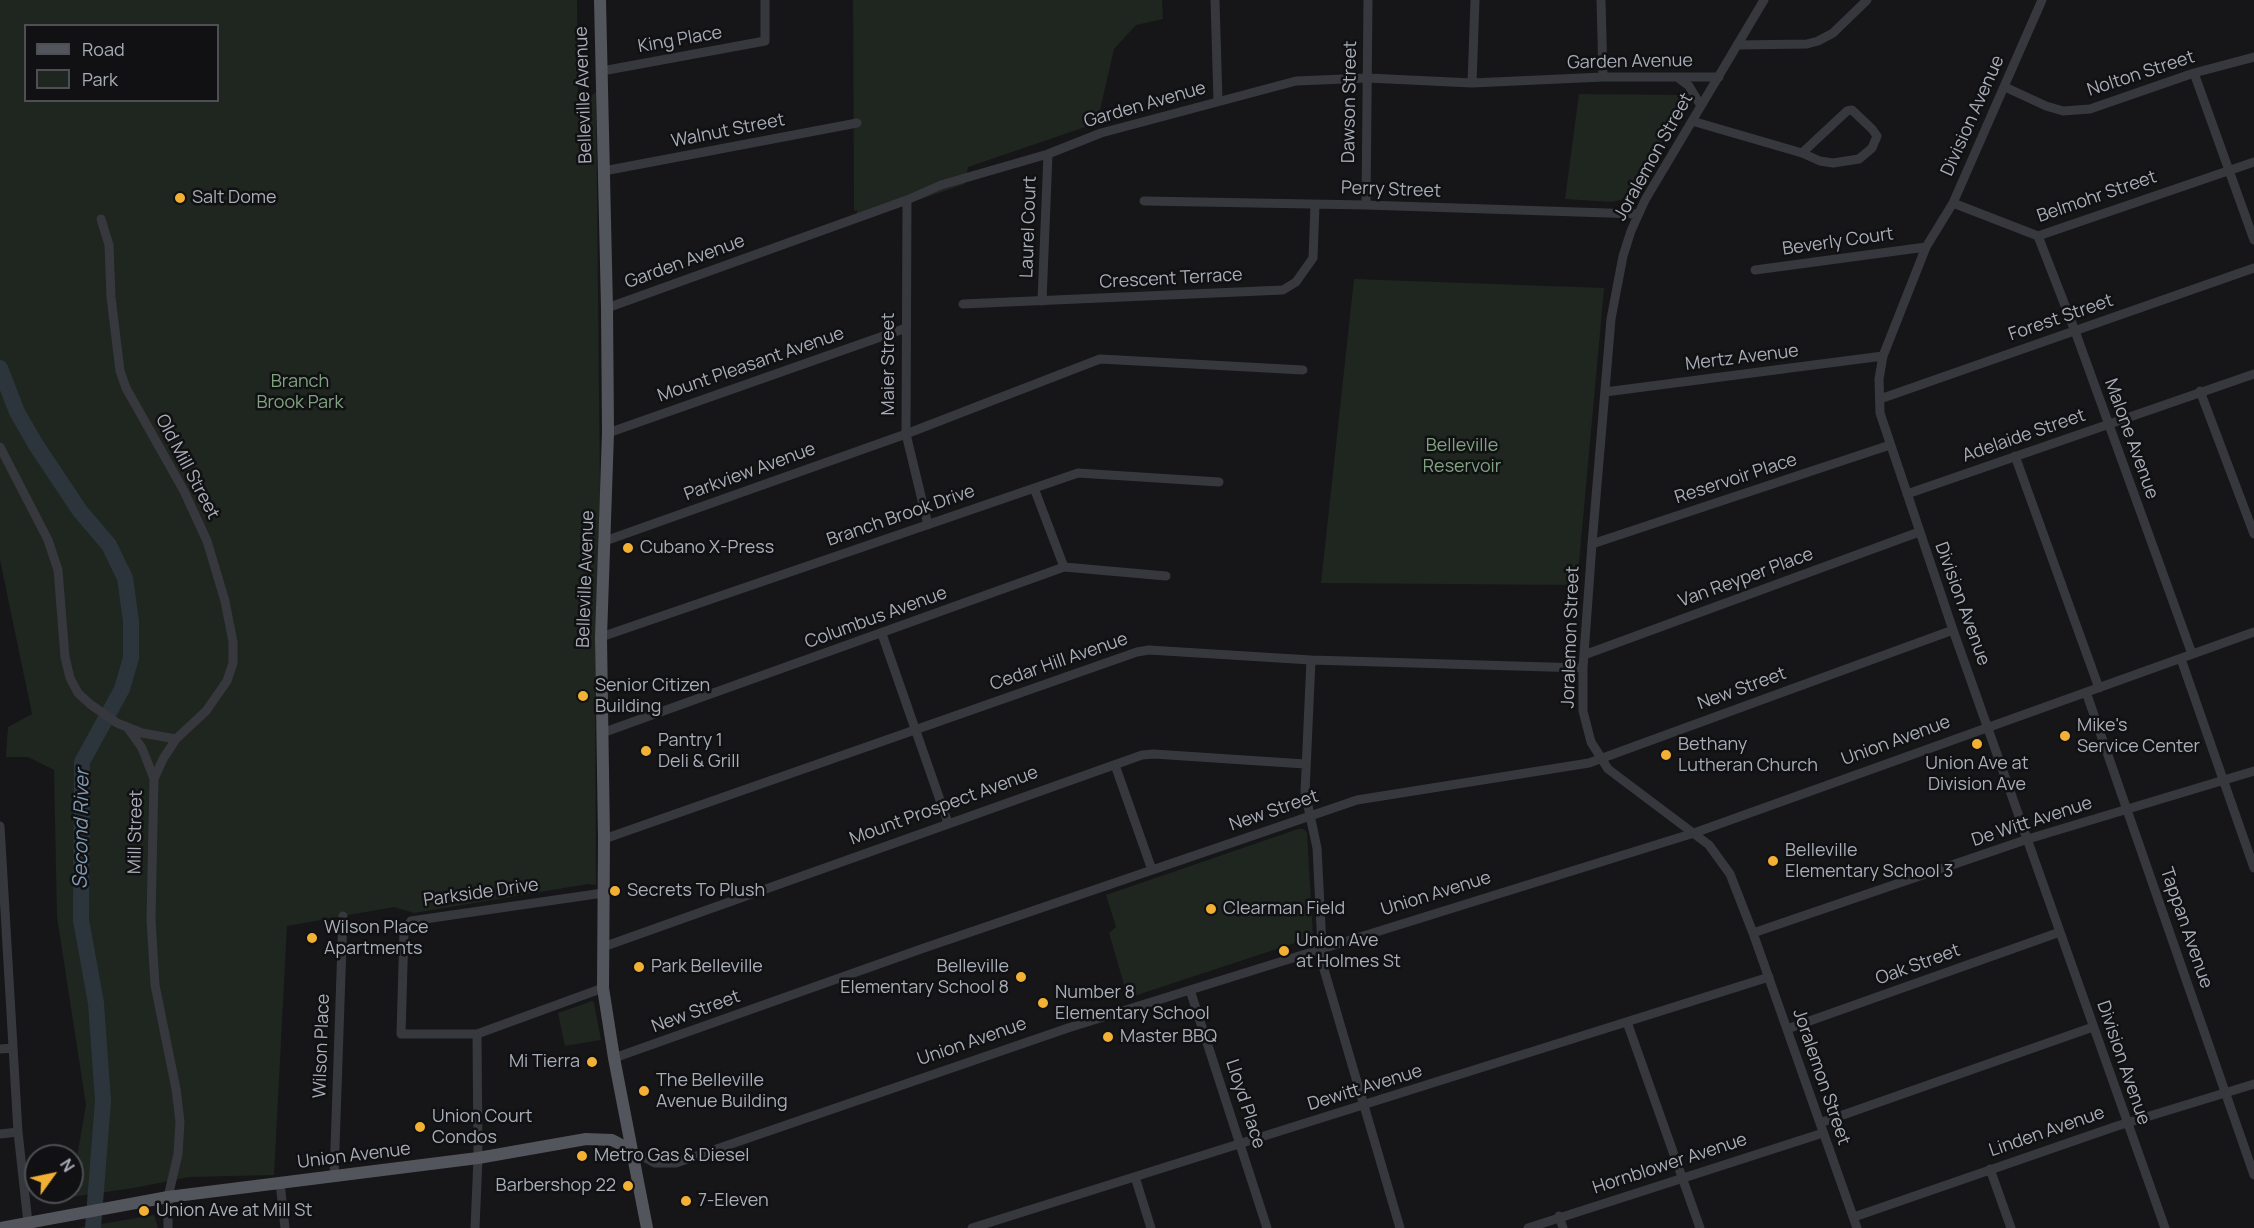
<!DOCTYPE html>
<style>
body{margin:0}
#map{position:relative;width:2254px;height:1228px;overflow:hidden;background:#161618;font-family:Manrope,sans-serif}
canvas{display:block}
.legend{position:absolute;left:24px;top:24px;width:195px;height:78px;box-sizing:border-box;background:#111113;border:2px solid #4d4f55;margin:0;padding:8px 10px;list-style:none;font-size:18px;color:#a8adb8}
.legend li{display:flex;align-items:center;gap:12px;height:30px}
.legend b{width:30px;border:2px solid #4d4f55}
.north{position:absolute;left:24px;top:1144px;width:60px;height:60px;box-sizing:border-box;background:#111113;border:2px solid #4d4f55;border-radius:50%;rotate:57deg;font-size:16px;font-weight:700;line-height:24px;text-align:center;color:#a8adb8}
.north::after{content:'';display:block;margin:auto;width:21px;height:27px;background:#f2b134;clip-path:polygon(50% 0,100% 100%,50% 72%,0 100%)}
</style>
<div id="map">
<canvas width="2254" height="1228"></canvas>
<ul class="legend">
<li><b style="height:8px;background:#53555c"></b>Road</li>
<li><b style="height:16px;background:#1e261f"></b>Park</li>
</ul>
<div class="north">N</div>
</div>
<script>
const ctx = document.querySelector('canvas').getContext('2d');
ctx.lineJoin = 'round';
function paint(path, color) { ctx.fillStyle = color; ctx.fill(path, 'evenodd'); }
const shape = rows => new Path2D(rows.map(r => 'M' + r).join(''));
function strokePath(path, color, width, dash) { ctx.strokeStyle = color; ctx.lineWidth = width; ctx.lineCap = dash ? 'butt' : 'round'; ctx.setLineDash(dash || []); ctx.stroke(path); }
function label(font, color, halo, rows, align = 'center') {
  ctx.font = font + ' Manrope,sans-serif'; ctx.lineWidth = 5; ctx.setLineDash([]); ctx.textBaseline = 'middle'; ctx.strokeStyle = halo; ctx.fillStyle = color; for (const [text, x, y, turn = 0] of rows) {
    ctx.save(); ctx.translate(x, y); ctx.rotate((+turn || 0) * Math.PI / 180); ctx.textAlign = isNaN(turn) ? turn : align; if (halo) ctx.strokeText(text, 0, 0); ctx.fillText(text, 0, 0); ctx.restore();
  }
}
paint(shape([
 [0,0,577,0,578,106,596,92,600,491,595,657,596,885,588,884,414,913,394,907,287,926,274,1175,189,1177,134,1188,70,1197,86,1105,57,917,54,770,28,757,6,757,8,727,32,714,0,560],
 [26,26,218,26,218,100,26,100],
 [853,0,1162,0,1163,19,1136,25,1114,49,1097,123,968,167,965,184,857,221,857,210,854,211],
 [1579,94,1678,95,1684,110,1627,198,1612,202,1565,199],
 [1354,279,1604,288,1577,585,1321,583],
 [1298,829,1303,829,1307,832,1313,937,1128,998,1109,933,1116,927,1106,895],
 [592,1001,594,1003,601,1040,565,1046,558,1013],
 [154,1215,158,1228,78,1228]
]), '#1e261f');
strokePath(shape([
 [0,368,17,412,36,445,80,511,109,545,125,578,131,621,131,658,122,689,82,762,81,920,96,1003,103,1101,93,1228]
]), '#2c353c', 16);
strokePath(shape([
 [1215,0,1218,101],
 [1601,0,1603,77],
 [1764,0,1645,200,1631,231,1623,256,1611,319,1592,544,1583,668,1583,711,1591,742,1608,769,1709,845,1730,874,1753,933,1857,1228],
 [2042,0,1953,203,1926,247,1883,356,1879,379,1880,413,1953,630,2165,1228],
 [1737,45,1807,44,1818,41,1833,33,1867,0],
 [602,71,765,41,765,0],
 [2194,73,2254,240],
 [1677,77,1689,86,1701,106],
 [1472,83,1475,0],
 [2005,87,2046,106,2063,111,2090,109,2194,73,2254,57],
 [1692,121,1802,153,1820,161,1833,163,1859,159,1872,148,1877,136,1872,129,1852,110,1847,111,1802,153],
 [604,171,857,123],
 [907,200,906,434,928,525],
 [1144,201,1366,205,1638,214],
 [1953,203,2038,236,2254,162],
 [1366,205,1368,0],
 [101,219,109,245,111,297,120,371,126,388,184,491,207,541,225,601,233,642,233,663,227,681,206,711,176,739,163,759,154,779],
 [2038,236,2075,331,2192,654],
 [1755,270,1926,247],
 [1042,301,1048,154],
 [963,304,1283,290,1296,282,1313,258,1315,205],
 [607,308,907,200,941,185,1048,154,1101,133,1296,81,1368,78,1472,83,1603,77,1719,77],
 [2200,391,2254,534],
 [1605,392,1883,356],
 [1880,399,2254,268],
 [608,433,906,328],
 [0,447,48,540,58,570,65,657,70,678,78,693,90,704,117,723,142,733,176,739],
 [2015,456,2099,688],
 [1034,488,1064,567],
 [1907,494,2254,374],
 [605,541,906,434,1100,359,1303,370],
 [1592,544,1890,445],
 [882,634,948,823],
 [601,637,1078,473,1219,482],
 [1584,655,1919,532],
 [2181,659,2254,868],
 [1311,660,1305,792,1317,848,1323,966,1400,1228],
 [2086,692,2254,1175],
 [127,727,142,748,154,779,151,919,155,985,176,1089,180,1122,178,1154,168,1197,168,1228],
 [602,733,1064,567,1166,576],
 [1115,765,1152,870],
 [0,826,18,1132,28,1223],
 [604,839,1137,652,1149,650,1311,660,1583,668],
 [1753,933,2028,839,2254,771],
 [603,947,1142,755,1154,754,1305,764],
 [603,988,477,1034,401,1034,404,931,411,921,603,893],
 [1190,990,1267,1228],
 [1627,1022,1700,1228],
 [1787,1029,2060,932],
 [0,1049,13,1048],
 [614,1058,924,948,1357,800,1589,763,1953,630],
 [1820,1123,2093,1027],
 [0,1134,18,1132],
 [631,1150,655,1163,676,1163,1068,1028,1694,833,2254,632],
 [1990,1169,2011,1228],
 [334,1176,343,916],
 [1135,1177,1151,1228],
 [280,1183,285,1228],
 [1559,1216,1563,1228],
 [1854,1217,2117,1126,2254,1084],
 [475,1228,478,1158,477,1034],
 [972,1228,1769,977],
 [1528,1228,1823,1133]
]), '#37383d', 9);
strokePath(shape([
 [600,0,607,308,608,433,601,637,604,839,603,988,614,1058,647,1228],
 [0,1228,168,1197,478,1158,586,1139,612,1140,631,1150]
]), '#53555c', 12);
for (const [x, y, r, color] of [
 [180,198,6,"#f2b134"],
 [628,548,6,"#f2b134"],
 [583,696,6,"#f2b134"],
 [2065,736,6,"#f2b134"],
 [1977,744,6,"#f2b134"],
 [646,751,6,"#f2b134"],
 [1666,755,6,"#f2b134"],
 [1773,861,6,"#f2b134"],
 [615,891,6,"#f2b134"],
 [1211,909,6,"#f2b134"],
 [312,938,6,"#f2b134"],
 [1284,951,6,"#f2b134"],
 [639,967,6,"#f2b134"],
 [1021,977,6,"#f2b134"],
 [1043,1003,6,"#f2b134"],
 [1108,1037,6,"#f2b134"],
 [592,1062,6,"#f2b134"],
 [644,1091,6,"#f2b134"],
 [420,1127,6,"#f2b134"],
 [582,1156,6,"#f2b134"],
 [628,1186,6,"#f2b134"],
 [686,1201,6,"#f2b134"],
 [144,1211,6,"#f2b134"]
]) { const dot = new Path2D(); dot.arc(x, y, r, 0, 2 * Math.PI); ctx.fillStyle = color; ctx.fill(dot); strokePath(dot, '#111113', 2); }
label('18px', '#a8adb8', '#111113', [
 ["King Place",680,40,-10],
 ["Garden Avenue",1630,62,-1],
 ["Nolton Street",2141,74,-18],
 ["Belleville Avenue",584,95,-92],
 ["Dawson Street",1350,102,-89],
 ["Garden Avenue",1145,105,-16],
 ["Division Avenue",1973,116,-66],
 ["Walnut Street",728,131,-11],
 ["Joralemon Street",1654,157,-61],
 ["Perry Street",1391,190,2],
 ["Belmohr Street",2097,197,-19],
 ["Laurel Court",1029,227,-88],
 ["Beverly Court",1838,242,-8],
 ["Garden Avenue",685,262,-20],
 ["Crescent Terrace",1171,279,-3],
 ["Forest Street",2061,318,-19],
 ["Mertz Avenue",1742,358,-7],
 ["Maier Street",889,364,-90],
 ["Mount Pleasant Avenue",751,365,-19],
 ["Adelaide Street",2024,436,-19],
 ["Malone Avenue",2131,439,70],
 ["Old Mill Street",187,467,62],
 ["Parkview Avenue",750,472,-20],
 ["Reservoir Place",1736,479,-18],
 ["Branch Brook Drive",901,516,-19],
 ["Van Reyper Place",1746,578,-20],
 ["Belleville Avenue",586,579,-88],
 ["Division Avenue",1962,604,70],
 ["Columbus Avenue",876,618,-20],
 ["Joralemon Street",1571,637,-88],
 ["Cedar Hill Avenue",1059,662,-19],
 ["New Street",1742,689,-20],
 ["Union Avenue",1896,741,-20],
 ["Mount Prospect Avenue",944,806,-20],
 ["New Street",1274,811,-19],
 ["De Witt Avenue",2032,822,-18],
 ["Mill Street",136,832,-89],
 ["Parkside Drive",481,893,-8],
 ["Union Avenue",1436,894,-17],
 ["Tappan Avenue",2186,928,71],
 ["Oak Street",1918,965,-20],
 ["New Street",696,1012,-20],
 ["Union Avenue",972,1042,-19],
 ["Wilson Place",322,1046,-88],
 ["Division Avenue",2123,1063,71],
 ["Joralemon Street",1821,1077,71],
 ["Dewitt Avenue",1365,1088,-17],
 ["Lloyd Place",1245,1104,72],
 ["Linden Avenue",2047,1132,-19],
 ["Union Avenue",354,1156,-7],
 ["Hornblower Avenue",1670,1164,-18]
]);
label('18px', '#a8adb8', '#111113', [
 ["Salt Dome",192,198],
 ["Cubano X-Press",640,548],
 ["Senior Citizen",595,686],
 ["Building",595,707],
 ["Mike's",2077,726],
 ["Service Center",2077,747],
 ["Pantry 1",658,741],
 ["Deli & Grill",658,762],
 ["Bethany",1678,745],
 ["Lutheran Church",1678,766],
 ["Union Ave at",1977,764,"center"],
 ["Division Ave",1977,785,"center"],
 ["Belleville",1785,851],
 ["Elementary School 3",1785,872],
 ["Secrets To Plush",627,891],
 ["Clearman Field",1223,909],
 ["Wilson Place",324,928],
 ["Apartments",324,949],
 ["Union Ave",1296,941],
 ["at Holmes St",1296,962],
 ["Park Belleville",651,967],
 ["Belleville",1009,967,"right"],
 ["Elementary School 8",1009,988,"right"],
 ["Number 8",1055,993],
 ["Elementary School",1055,1014],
 ["Master BBQ",1120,1037],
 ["Mi Tierra",580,1062,"right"],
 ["The Belleville",656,1081],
 ["Avenue Building",656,1102],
 ["Union Court",432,1117],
 ["Condos",432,1138],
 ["Metro Gas & Diesel",594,1156],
 ["Barbershop 22",616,1186,"right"],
 ["7-Eleven",698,1201],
 ["Union Ave at Mill St",156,1211]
], 'left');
label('18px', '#7fa381', '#111113', [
 ["Branch",300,382],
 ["Brook Park",300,403],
 ["Belleville",1462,446],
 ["Reservoir",1462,467]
]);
label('italic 20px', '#7f9bb3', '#111113', [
 ["Second River",82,829,-89]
]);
</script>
